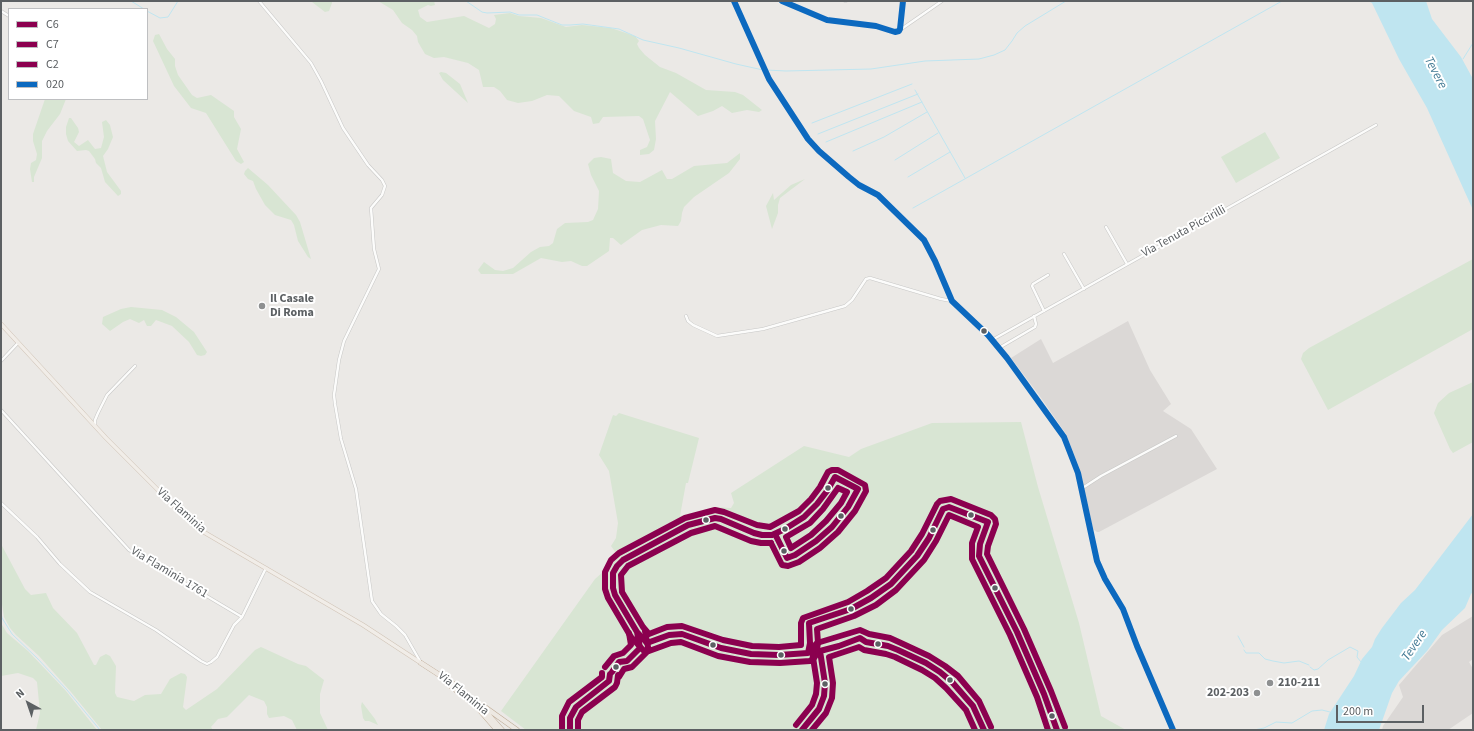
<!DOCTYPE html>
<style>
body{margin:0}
#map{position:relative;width:1474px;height:731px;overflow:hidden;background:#ebe9e6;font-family:"Source Sans 3",sans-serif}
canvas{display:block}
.frame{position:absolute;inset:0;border:2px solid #5c6063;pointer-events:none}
.legend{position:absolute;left:8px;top:8px;width:140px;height:92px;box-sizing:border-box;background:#fff;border:1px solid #bebfc1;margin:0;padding:5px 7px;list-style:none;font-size:12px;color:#5c6063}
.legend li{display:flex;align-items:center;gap:8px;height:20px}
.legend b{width:20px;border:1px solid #bebfc1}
.north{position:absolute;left:8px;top:683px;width:40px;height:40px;-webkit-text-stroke:3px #fff;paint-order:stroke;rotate:320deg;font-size:11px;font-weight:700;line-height:16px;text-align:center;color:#5c6063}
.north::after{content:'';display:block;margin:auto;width:14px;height:18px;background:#5c6063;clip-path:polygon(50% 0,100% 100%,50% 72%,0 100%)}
.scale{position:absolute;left:1336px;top:705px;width:88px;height:18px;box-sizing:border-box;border:2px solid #5c6063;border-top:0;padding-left:5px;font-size:12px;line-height:14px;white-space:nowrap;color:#5c6063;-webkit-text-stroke:3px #fff;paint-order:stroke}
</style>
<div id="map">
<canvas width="1474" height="731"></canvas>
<div class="frame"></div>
<ul class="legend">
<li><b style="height:5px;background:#8b004f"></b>C6</li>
<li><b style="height:5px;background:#8b004f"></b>C7</li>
<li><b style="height:5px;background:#8b004f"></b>C2</li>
<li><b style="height:5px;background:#0c69bf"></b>020</li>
</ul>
<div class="north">N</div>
<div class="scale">200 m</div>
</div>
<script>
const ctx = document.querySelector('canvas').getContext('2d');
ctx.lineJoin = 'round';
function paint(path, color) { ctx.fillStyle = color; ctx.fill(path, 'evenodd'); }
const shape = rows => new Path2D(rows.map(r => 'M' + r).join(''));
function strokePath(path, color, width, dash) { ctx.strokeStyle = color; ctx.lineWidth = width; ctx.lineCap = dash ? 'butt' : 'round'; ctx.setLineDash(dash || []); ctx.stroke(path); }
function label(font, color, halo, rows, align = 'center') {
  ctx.font = font + ' "Source Sans 3",sans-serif'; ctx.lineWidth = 4; ctx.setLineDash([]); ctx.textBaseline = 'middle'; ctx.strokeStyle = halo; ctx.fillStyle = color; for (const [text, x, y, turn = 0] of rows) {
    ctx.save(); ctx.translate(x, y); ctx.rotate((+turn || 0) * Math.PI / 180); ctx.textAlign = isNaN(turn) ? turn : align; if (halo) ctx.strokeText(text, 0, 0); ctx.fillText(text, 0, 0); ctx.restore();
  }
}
paint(shape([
 [1128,321,1150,370,1171,404,1163,411,1191,429,1217,469,1099,532,1097,532,1093,529,1079,467,1066,434,1039,395,1011,358,1041,339,1053,363],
 [1473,616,1473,659,1469,662,1473,669,1473,713,1448,730,1382,730,1383,726,1403,697,1399,685,1442,635]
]), '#dbd8d6');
paint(shape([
 [309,1,332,1,332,3,329,11,325,12,312,2],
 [378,1,434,1,435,5,431,6,428,5,418,10,420,17,427,22,464,16,489,28,495,24,496,19,494,15,510,13,519,16,541,18,566,27,582,25,611,28,635,36,639,41,637,44,639,48,645,55,660,67,676,73,706,90,735,92,743,95,762,110,759,112,747,110,732,113,722,106,713,111,698,116,670,92,655,121,656,139,654,150,649,154,640,155,640,150,647,147,650,140,643,119,639,116,603,117,599,123,593,124,591,117,574,111,559,96,547,95,532,101,518,103,507,100,500,91,494,87,483,87,479,70,468,63,444,57,434,58,425,54,418,42,417,36,412,30,402,23,393,10],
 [159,34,167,49,175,59,175,66,178,75,192,95,197,98,211,95,234,111,234,117,241,129,237,149,244,162,241,164,236,161,206,113,191,108,174,86,153,41,155,35],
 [441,72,446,73,460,84,468,103,443,80,439,73],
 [45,99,66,99,60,114,47,131,42,141,42,158,34,177,34,182,32,182,30,169,31,163,36,160,37,154,33,141,33,134],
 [69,118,71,118,78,128,79,132,74,142,79,146,88,140,95,149,101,148,104,137,102,122,106,120,110,125,113,137,108,149,103,156,107,172,121,191,121,194,118,196,105,182,101,168,96,163,95,159,89,151,86,150,77,151,68,141,66,134,66,127],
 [1265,132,1280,158,1236,183,1221,157],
 [740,153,740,159,729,173,694,197,684,207,682,213,681,221,678,226,661,225,642,230,621,245,613,238,610,238,609,251,587,266,582,266,571,261,562,262,541,258,513,274,481,274,478,270,484,262,495,270,503,271,513,268,531,252,540,247,549,246,553,243,557,229,565,223,588,222,593,220,598,209,599,191,591,175,588,164,594,158,601,157,611,159,613,173,626,181,640,182,662,170,667,179,672,179,694,166,727,163],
 [248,168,268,185,296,215,300,222,311,259,308,257,298,241,294,225,291,220,275,215,265,205,256,189,253,181,248,179,244,174,245,171],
 [805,179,780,198,778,205,778,213,772,229,766,206,773,193,774,200,791,185],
 [1473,259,1473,329,1328,410,1301,359,1303,353,1309,348],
 [131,307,162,310,176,317,194,332,207,352,205,355,201,356,197,355,189,342,172,326,156,320,151,326,147,326,144,320,139,323,130,319,123,322,110,331,102,324,103,317,121,309],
 [1473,382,1473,442,1453,453,1450,449,1434,413,1438,403,1449,393],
 [619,413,699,438,688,483,686,483,680,516,714,507,731,508,734,503,731,493,804,446,849,457,861,449,932,423,1021,422,1038,487,1079,623,1101,716,1126,730,526,730,501,711,595,579,604,571,616,553,611,546,616,538,618,523,609,471,599,455,613,415,616,416],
 [1,544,25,589,31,595,46,593,53,608,77,633,94,665,96,665,100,657,106,654,110,656,116,666,115,693,117,697,134,701,145,695,161,694,170,679,181,673,185,674,187,677,183,707,186,710,217,689,255,650,261,647,298,664,306,666,324,680,320,694,320,713,328,730,297,730,292,720,284,716,269,718,267,714,267,707,264,701,249,695,227,717,218,719,211,727,213,730,102,730,71,692,39,656,16,635,10,628,4,617,1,598],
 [1,623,7,633,28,651,66,691,97,730,36,730,40,713,37,682,33,678,18,673,1,676],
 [362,702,375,719,378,725,369,721,365,721,363,718,361,706]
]), '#d8e5d3');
paint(shape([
 [1368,1,1426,1,1432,19,1461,57,1473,79,1473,210,1427,108,1399,59,1372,3],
 [1473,514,1473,592,1471,594,1465,608,1442,630,1427,651,1399,681,1392,693,1379,730,1324,730,1329,714,1354,676,1362,659,1372,647,1375,639,1382,628,1401,603,1415,590]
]), '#bfe5f0');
strokePath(shape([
 [131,1,144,9],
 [466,1,482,12,487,13,510,12,519,15,537,15,562,25,570,25,583,24,619,29,643,40,679,48,736,64,763,70],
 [147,11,160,18,168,17,178,1],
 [1463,59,1473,43],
 [766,70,786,71,871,69,925,61,979,59,994,55,1005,50,1012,41,1017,33,1025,26,1066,1],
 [915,90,965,178],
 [812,123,912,84],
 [818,134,918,94],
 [826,142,922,102],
 [853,151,884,137,927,112],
 [895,160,938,133],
 [908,177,950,152],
 [913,208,1282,1],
 [1,613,2,618,12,634,37,658,67,690,100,730],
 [1238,636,1244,647],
 [1244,650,1246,653,1259,653,1265,659,1273,661,1284,663,1299,661,1309,665],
 [1310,667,1314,670,1318,669,1328,660,1350,647,1358,651,1357,657,1361,662],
 [1254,730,1264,728,1276,722,1292,723,1312,711,1322,710,1330,712]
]), '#bfe5f0', 1);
const street = shape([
 [259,1,311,63,321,81,343,128,368,165,382,180,385,186,382,195,371,208,374,249,379,269,344,341,339,360,334,395,335,404,341,439,356,489,372,601,381,614,396,626,405,635,420,661],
 [782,1,827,20,876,26,895,32,899,31,900,29,903,1],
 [845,1,846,1],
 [1,11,9,16],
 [900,30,942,1],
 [1106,227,1127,264],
 [1064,254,1084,289],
 [1044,311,1032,286,1033,284,1048,275],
 [686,316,688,321,693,325,717,336,763,329,845,306,852,300,866,279,870,278,941,299,952,301],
 [992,340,1376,125],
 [999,348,1035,327,1036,324,1034,316],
 [1,361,18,343],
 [1,410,129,550,242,617,266,568],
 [95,426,95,420,98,413,107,395,135,366],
 [1081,489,1101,476,1176,436],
 [1,503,37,537,60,564,90,592,156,630,201,661,207,664,211,662,217,657,234,625,242,617]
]);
const secondary = shape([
 [734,1,769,79,808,139,819,151,849,177,859,185,878,195,924,240,935,261,952,301,988,335,1007,358,1064,437,1078,473,1097,561,1105,579,1123,609,1137,646,1173,730]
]);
const primary = shape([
 [1,324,106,438,195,527,363,625,421,663]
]);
const highway = shape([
 [421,663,452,683,470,697,486,712,502,730],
 [446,682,477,707,497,730],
 [482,705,517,730]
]);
strokePath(street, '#c7c7c6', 3.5);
strokePath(secondary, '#c5c6c5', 4.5);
strokePath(primary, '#d0c4b7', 4.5);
strokePath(highway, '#beab97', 5.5);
strokePath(street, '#fcfcfb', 2.5);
strokePath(secondary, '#fcfcfb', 3.5);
strokePath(primary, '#f1ede8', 3.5);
strokePath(highway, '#ede8e2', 4.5);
strokePath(shape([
 [775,534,787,558,795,555,816,541,832,527,848,507,858,489,835,477,827,491,817,504,804,517,785,529,772,535,762,535,754,533,721,519,715,518,688,525,623,560,617,566,613,573,613,588,615,595,637,632,647,643,669,635,682,634,721,648,751,654,779,655,808,653,810,643,809,623,851,609,871,598,891,584,917,556,929,538,943,509,949,507,988,522,980,544,979,556,1017,632,1044,694,1057,730],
 [612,672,619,662,627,661,640,648,637,632],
 [570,730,570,718,576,707,609,681,610,674],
 [802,730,819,709,824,696,825,683,820,651,839,646,860,638,866,642,888,646,898,650,926,663,940,672,952,682,973,706,984,730]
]), '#8b004f', 6);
strokePath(shape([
 [771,543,782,565,788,566,799,562,820,548,838,532,855,511,866,491,865,485,838,470,832,470,828,472,820,487,811,499,799,511,770,527,757,525,724,512,715,510,685,518,619,553,611,560,605,572,605,589,608,598,631,637,644,651,649,651,671,643,681,642,718,656,750,662,780,663,810,661,814,658,816,655,818,643,817,629,854,616,876,605,896,590,924,560,936,541,949,515,978,527,972,543,972,559,1010,635,1037,697,1048,730],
 [619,677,624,669,632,667,647,652,648,647,645,631],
 [578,730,578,720,582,712,615,687,617,683,618,675],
 [812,730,826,713,832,698,833,683,829,657,859,647,864,650,886,654,895,657,922,670,935,678,946,688,966,710,975,730]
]), '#8b004f', 6);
strokePath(shape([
 [838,488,847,492,841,503,826,521,811,535,791,548,786,537,810,523,823,509,838,488],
 [771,543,761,543,751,541,715,526,691,533,628,566,621,575,622,592,643,627,649,634,667,627,682,626,723,640,752,646,779,647,801,645,801,623,803,618,848,602,867,591,886,578,911,551,922,534,937,504,940,501,951,499,991,515,995,519,996,524,988,546,987,554,1024,629,1051,691,1065,727],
 [605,667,614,656,623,653,631,645,629,633],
 [796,725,812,705,816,694,817,683,812,651,814,646,817,643,860,630,869,634,890,638,901,643,929,656,945,666,958,676,979,701,991,727],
 [562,730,562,716,569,702,602,677,602,673]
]), '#8b004f', 6);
strokePath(shape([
 [734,1,769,79,808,139,819,151,849,177,859,185,878,195,924,240,935,261,952,301,988,335,1007,358,1064,437,1078,473,1097,561,1105,579,1123,609,1137,646,1173,730],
 [782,1,827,20,876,26,895,32,899,31,900,29,903,1]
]), '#0c69bf', 6);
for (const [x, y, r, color] of [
 [262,306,4,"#8e9091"],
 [984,331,3.5,"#5c6063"],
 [828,488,3.5,"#5c6063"],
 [971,515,3.5,"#5c6063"],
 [841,516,3.5,"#5c6063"],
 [706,520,3.5,"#5c6063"],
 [785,529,3.5,"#5c6063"],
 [933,530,3.5,"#5c6063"],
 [784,551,3.5,"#5c6063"],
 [995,588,3.5,"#5c6063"],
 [851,609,3.5,"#5c6063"],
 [878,644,3.5,"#5c6063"],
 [713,645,3.5,"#5c6063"],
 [781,655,3.5,"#5c6063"],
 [616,667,3.5,"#5c6063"],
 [950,680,3.5,"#5c6063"],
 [1270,683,4,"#8e9091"],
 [825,684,3.5,"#5c6063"],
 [1257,693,4,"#8e9091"],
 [1052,716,3.5,"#5c6063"]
]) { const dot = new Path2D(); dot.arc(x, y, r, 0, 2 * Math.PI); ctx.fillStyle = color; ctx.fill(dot); strokePath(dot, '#fff', 1.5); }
label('12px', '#5c6063', '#fff', [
 ["Via Tenuta Piccirilli",1184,232,-29],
 ["Via Flaminia",181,511,42],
 ["Via Flaminia 1761",169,573,31],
 ["Via Flaminia",463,694,39]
]);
label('bold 12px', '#5c6063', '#fff', [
 ["Il Casale",270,299],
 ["Di Roma",270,313],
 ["210-211",1278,683],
 ["202-203",1249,693,"right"]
], 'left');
label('italic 13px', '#447b95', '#fff', [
 ["Tevere",1435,73,62],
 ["Tevere",1415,646,-56]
]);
</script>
